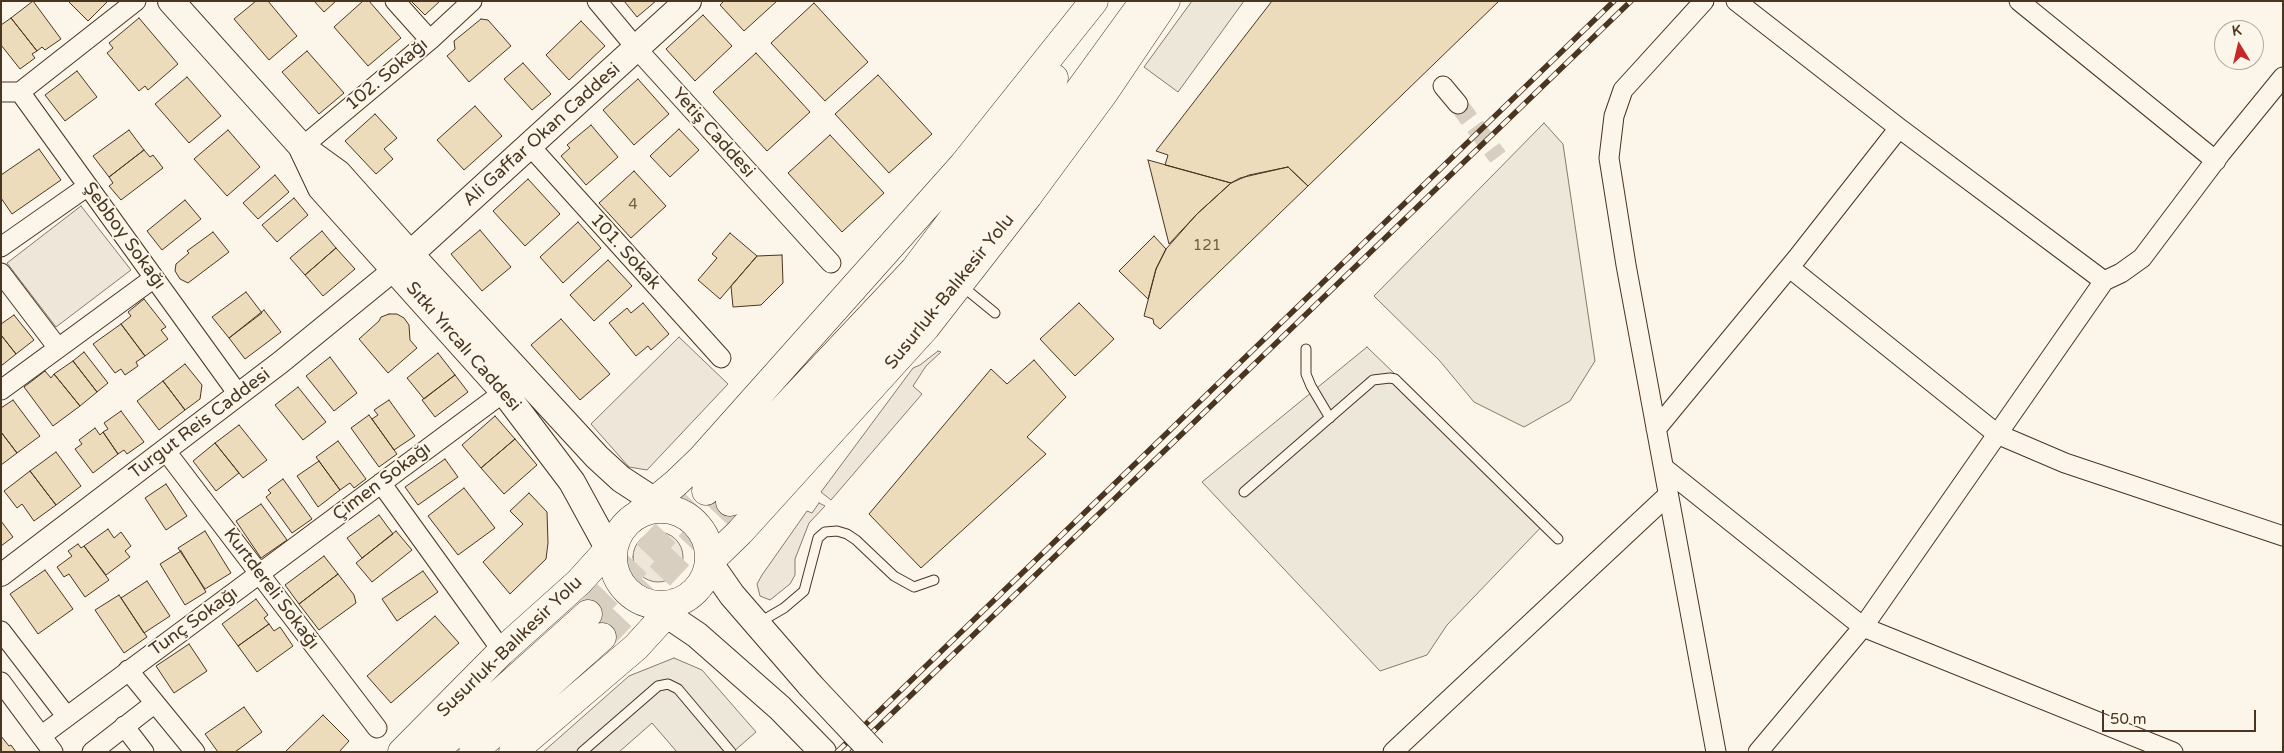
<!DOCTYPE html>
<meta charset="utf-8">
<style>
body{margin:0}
#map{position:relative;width:2284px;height:753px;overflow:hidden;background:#fbf6e9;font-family:"Varela Round",sans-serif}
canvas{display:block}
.frame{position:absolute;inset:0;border:2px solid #4a3520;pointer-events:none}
.north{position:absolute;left:2214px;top:20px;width:50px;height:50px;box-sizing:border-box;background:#fbf6e9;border:1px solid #b4a999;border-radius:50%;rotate:351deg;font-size:14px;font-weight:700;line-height:20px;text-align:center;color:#4a3520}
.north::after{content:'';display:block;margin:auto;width:18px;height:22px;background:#c62828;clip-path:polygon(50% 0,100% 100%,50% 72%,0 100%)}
.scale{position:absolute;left:2102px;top:710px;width:154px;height:22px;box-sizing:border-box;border:2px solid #4a3520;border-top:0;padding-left:6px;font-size:15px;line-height:18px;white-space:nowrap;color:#4a3520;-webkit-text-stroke:4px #fbf6e9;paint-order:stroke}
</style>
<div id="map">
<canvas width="2284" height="753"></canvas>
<div class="frame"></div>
<div class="north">K</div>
<div class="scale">50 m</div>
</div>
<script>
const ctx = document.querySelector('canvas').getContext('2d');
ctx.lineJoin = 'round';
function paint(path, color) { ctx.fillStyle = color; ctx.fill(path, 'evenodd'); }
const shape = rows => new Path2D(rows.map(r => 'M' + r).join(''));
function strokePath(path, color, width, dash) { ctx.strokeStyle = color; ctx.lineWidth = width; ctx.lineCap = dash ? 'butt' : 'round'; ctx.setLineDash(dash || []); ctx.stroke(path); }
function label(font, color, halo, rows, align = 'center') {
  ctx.font = font + ' "Varela Round",sans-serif'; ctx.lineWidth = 4; ctx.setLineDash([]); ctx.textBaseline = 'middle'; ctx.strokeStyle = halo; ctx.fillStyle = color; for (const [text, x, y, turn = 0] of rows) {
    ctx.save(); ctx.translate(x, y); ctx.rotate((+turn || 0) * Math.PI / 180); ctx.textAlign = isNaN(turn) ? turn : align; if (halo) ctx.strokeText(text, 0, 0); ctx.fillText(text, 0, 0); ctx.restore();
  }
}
const green = shape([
 [81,206,131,270,56,327,7,263,81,206],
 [679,337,728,384,647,470,629,467,591,424,679,337],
 [938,351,941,352,926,366,913,386,922,394,831,500,821,492,913,368,920,365,938,351],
 [819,503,825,506,809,523,795,559,795,575,790,584,770,600,760,596,757,584,762,575,807,511,812,513,819,503],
 '633 557a25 25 0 1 1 50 0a25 25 0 1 1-50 0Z'
]);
paint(green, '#ede6d9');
strokePath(green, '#887966', 1);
const parking = shape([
 [1192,1,1244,1,1178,92,1144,67,1192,1],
 [1544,123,1563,144,1595,361,1570,401,1524,427,1474,402,1439,360,1374,296,1544,123],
 [1367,347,1547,521,1447,625,1427,655,1380,671,1202,482,1367,347],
 [674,658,702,670,756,732,733,752,677,752,652,723,619,752,543,752,629,676,674,658]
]);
paint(parking, '#ede7d9');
strokePath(parking, '#887966', 1);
const building = shape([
 [33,1,61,39,45,50,42,47,37,51,11,18,33,1],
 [68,1,108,1,88,21,68,1],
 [256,1,268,1,297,36,269,60,234,19,256,1],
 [314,1,336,1,324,12,314,1],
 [363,1,369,1,401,38,368,66,334,27,363,1],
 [411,1,440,1,425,15,411,1],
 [624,1,656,1,637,17,624,1],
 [724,1,777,1,744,31,720,5,724,1],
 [1272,1,1499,1,1308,186,1288,167,1249,175,1231,183,1165,165,1168,155,1156,151,1272,1],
 [814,3,868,62,825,101,771,43,814,3],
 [703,15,732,46,695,81,666,49,703,15],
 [11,18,37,51,32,54,35,58,20,69,1,45,1,25,11,18],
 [139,18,178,64,148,90,145,86,139,91,107,53,113,48,109,43,139,18],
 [481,19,488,20,511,46,469,82,447,56,455,49,454,41,481,19],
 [581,21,605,46,569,80,546,55,581,21],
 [307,51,344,93,319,114,282,72,307,51],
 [756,53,810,112,767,151,713,92,756,53],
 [523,63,551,94,532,110,504,79,523,63],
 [77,71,97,97,65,121,45,95,77,71],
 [878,75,932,134,889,173,835,114,878,75],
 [187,77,221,116,189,143,155,104,187,77],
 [638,79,669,114,634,145,603,110,638,79],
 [475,106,502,136,464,170,437,140,475,106],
 [375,114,397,138,384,149,393,159,376,174,345,141,375,114],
 [591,125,618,157,586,185,561,156,570,148,567,145,591,125],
 [679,129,699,150,670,177,650,156,679,129],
 [129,130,144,150,109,177,93,156,129,130],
 [228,130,260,167,227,196,194,159,228,130],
 [830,135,884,193,842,232,788,173,830,135],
 [39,149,61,180,12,214,1,198,1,175,39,149],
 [144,150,150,157,153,155,163,168,121,200,109,186,113,183,109,177,144,150],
 [1148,160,1231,183,1197,214,1169,244,1148,160],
 [1288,167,1308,186,1160,329,1154,324,1153,319,1144,316,1156,269,1166,249,1197,214,1231,183,1240,178,1288,167],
 [634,171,666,206,631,238,599,203,634,171],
 [275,175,289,192,258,219,243,203,275,175],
 [528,179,560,214,525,246,493,211,528,179],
 [294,198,308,215,277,242,262,225,294,198],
 [185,200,201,219,162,250,147,231,185,200],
 [578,222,601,248,563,283,540,257,578,222],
 [480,230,511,267,482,291,451,254,480,230],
 [322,231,336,248,305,275,290,258,322,231],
 [213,232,229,252,188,283,180,279,175,271,176,264,189,253,187,251,213,232],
 [730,233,757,256,720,299,698,280,717,258,712,254,730,233],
 [1154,236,1166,249,1156,269,1148,299,1119,271,1154,236],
 [336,248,355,269,323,296,305,275,336,248],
 [782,255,783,283,761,305,733,307,731,286,757,256,782,255],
 [608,260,632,286,594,321,570,295,608,260],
 [246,292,262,313,229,338,212,317,246,292],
 [144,299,166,327,161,330,168,339,145,356,121,324,131,316,128,312,144,299],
 [643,303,669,334,651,350,648,346,636,356,609,323,627,308,631,313,643,303],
 [1079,303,1114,339,1075,376,1040,339,1079,303],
 [264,310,281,332,245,359,229,338,264,310],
 [389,314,397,314,404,318,409,325,410,340,417,348,388,373,359,339,379,321,381,317,389,314],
 [14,315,34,340,16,354,1,335,1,324,14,315],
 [561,319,610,374,580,400,531,345,561,319],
 [121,324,145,356,136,362,138,366,125,375,121,369,115,373,93,344,121,324],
 [1,335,16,354,1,366,1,335],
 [84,352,108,383,97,392,73,361,84,352],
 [438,353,455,375,424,399,407,378,438,353],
 [330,357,357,393,334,411,306,376,330,357],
 [1034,360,1066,397,1027,437,1046,454,921,568,869,514,991,369,1007,384,1034,360],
 [73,361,97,392,80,406,54,374,73,361],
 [185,364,202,385,200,399,185,410,163,381,185,364],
 [45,371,51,378,54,374,80,406,53,426,24,387,45,371],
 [455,375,468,392,435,417,422,400,455,375],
 [163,381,185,410,159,430,137,401,163,381],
 [298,387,326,422,303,440,275,405,298,387],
 [13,400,40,436,17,453,1,432,1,408,13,400],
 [389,400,415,436,394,450,372,419,378,415,374,410,389,400],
 [121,411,144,442,127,454,124,450,118,454,103,432,108,429,104,423,121,411],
 [369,415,397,454,379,467,351,428,369,415],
 [495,416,515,439,481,468,462,445,495,416],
 [239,425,267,460,243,478,215,443,239,425],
 [95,428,100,435,103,432,118,454,93,473,75,449,82,444,79,440,95,428],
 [1,432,17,453,1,465,1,432],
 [515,439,537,465,504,494,481,468,515,439],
 [338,441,366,479,354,488,350,483,340,490,316,457,338,441],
 [215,443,239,473,216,491,193,461,215,443],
 [56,452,81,486,56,505,30,471,56,452],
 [445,459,458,477,418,505,405,487,445,459],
 [319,461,340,490,318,507,297,476,319,461],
 [30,471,56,505,34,521,22,504,17,508,4,491,30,471],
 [283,479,312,519,292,533,266,497,271,493,268,490,283,479],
 [166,484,187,516,166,530,145,498,166,484],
 [464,488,495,528,458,555,428,516,464,488],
 [529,493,547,512,548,543,546,559,510,594,483,562,523,524,510,511,529,493],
 [261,504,287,540,261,558,236,521,261,504],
 [379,515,393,534,362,558,347,538,379,515],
 [1,521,13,537,1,546,1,521],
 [108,529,114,538,121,532,131,546,125,551,130,557,106,575,84,546,108,529],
 [205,531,231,573,205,589,178,548,205,531],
 [396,531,412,550,372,582,356,563,396,531],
 [78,544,81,548,84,546,109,580,85,597,69,574,64,577,57,567,72,556,68,551,78,544],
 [181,551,206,592,185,605,160,564,181,551],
 [324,556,338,574,299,604,285,585,324,556],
 [45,570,73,609,38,634,10,594,45,570],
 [423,571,438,592,397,621,382,599,423,571],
 [338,574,354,595,356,603,319,630,299,604,338,574],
 [147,581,170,616,144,633,121,598,147,581],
 [119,595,147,637,124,653,95,610,119,595],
 [256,599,268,615,264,618,269,624,238,646,222,624,256,599],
 [435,616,459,643,391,703,367,676,435,616],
 [269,624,274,631,280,627,293,646,257,672,238,646,269,624],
 [189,644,207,671,174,693,156,666,189,644],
 [244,707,262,732,235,752,218,752,205,734,244,707],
 [323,715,349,741,339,752,285,752,323,715],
 [1,736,9,746,11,745,16,752,1,752,1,736]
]);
paint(building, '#ecdcbc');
strokePath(building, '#4a3520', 1);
strokePath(shape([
 [1458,104,1498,157]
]), '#d8cfc1', 19, [19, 9]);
strokePath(shape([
 [588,614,706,491],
 [602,637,730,502]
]), '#d8cfc1', 28, [28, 14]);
const service = shape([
 [962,286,995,313],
 [1306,349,1306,374,1311,386,1330,418],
 [1244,492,1373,380,1390,378,1395,379,1558,539],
 [760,622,784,608,804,591,818,538,825,532,837,531,847,534,856,540,894,576,914,587,934,580],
 [582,752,658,686,668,684,678,689,731,752]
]);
const minor = shape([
 [395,1,430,40],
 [597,1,637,49,831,263],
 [1704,1,1623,90,1614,116,1609,158,1626,265,1716,752],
 [1736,1,1899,128,2104,281],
 [2019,1,2216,161],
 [1443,86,1458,104],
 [1,92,20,92,238,394],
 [20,92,136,1],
 [530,146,721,358],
 [302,147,430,40,472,1],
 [1,247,88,186],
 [1790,268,1997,434,2065,463,2283,536],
 [1,273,58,348],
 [1,390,154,278],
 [1656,429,1797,258,1899,128],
 [165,450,377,728],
 [1664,468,1863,627,2173,752],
 [381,483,495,641],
 [1,631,67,717],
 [128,670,195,752],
 [1,682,53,752],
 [124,726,144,752],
 [41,736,504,392],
 [92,752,155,703],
 [1393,752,1668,495],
 [1758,752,1863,627,2104,281,2121,273,2142,258,2221,153,2283,77]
]);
const tertiary = shape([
 [1,575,281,362,395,269]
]);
const secondary = shape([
 [171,1,302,147,338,173,411,255,597,457,621,479,667,509],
 [302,148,321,188,504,392,572,482,613,557],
 [397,266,688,1],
 [709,562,732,595,810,685],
 [651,604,697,635,780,708,823,752]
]);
const trunk = shape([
 [706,491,915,269,996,161,1054,78],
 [730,502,940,275,1020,172,1144,1],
 '613 557a48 48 0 1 1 96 0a48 48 0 1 1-96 0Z',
 [636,516,676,483,702,458,963,165,1094,1],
 [709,562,740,532,926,327,1028,196,1104,93,1166,1],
 [402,752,501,652,579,582,616,541],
 [434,752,588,614],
 [473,752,602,637],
 [513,752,636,647,677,602]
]);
strokePath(service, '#4a3520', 11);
strokePath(minor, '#4a3520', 21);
strokePath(tertiary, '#4a3520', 24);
strokePath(secondary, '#4a3520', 28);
strokePath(trunk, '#4a3520', 29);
strokePath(service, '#fbf6e9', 9);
strokePath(minor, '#fbf6e9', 19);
strokePath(tertiary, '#fbf6e9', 22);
strokePath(secondary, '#fbf6e9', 26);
strokePath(trunk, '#fbf6e9', 28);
const rail = shape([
 [837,752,1614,1],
 [852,752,1631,1]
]);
strokePath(rail, '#4a3520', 5.5);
strokePath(rail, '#fbf6e9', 4, [11]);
const secondaryBridge = shape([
 [810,685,873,752]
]);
strokePath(secondaryBridge, '#4a3520', 28, []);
strokePath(secondaryBridge, '#fbf6e9', 26);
label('15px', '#725f47', null, [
 ["4",633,205],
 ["121",1207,246]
]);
label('18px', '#4a3520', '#fbf6e9', [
 ["102. Sokağı",387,75,-40],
 ["Yetiş Caddesi",713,133,48],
 ["Ali Gaffar Okan Caddesi",542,135,-42],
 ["Şebboy Sokağı",124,236,54],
 ["101. Sokak",625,252,48],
 ["Susurluk-Balıkesir Yolu",950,292,-51],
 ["Sıtkı Yırcalı Caddesi",463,347,49],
 ["Turgut Reis Caddesi",200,424,-37],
 ["Çimen Sokağı",382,482,-37],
 ["Kurtdereli Sokağı",271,589,53],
 ["Tunç Sokağı",194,622,-36],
 ["Susurluk-Balıkesir Yolu",510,647,-44]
]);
</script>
